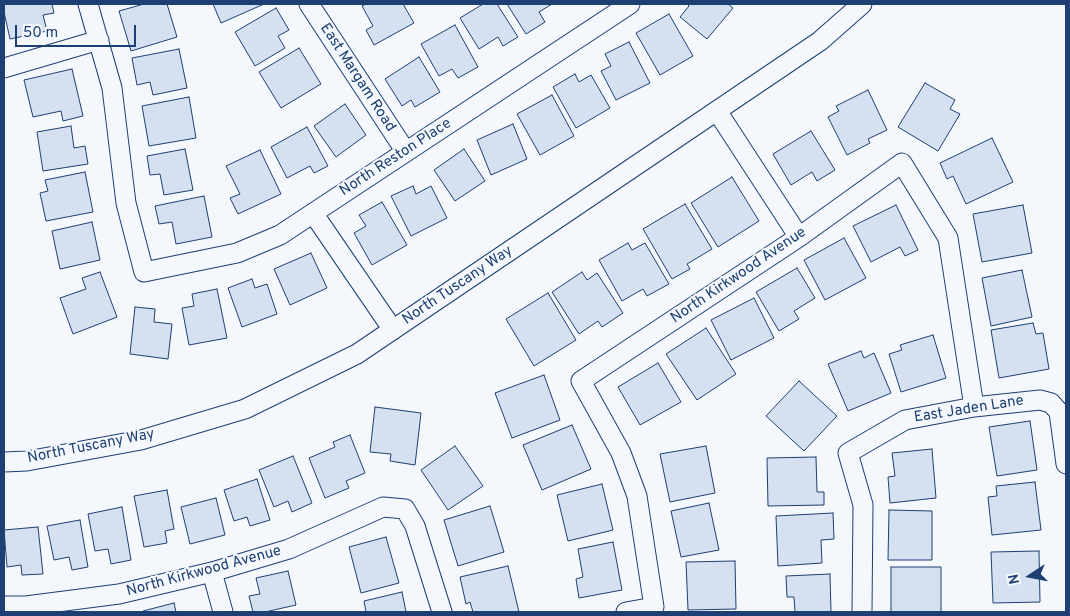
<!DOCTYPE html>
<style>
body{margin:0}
#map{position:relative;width:1070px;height:616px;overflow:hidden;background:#f4f7fb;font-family:Overpass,sans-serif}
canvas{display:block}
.frame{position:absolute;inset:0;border:5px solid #1d3f73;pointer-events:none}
.north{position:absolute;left:1005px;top:551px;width:50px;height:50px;-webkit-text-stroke:4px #f4f7fb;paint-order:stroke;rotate:259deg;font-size:14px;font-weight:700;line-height:20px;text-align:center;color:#1d3f73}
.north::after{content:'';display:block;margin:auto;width:18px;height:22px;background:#1d3f73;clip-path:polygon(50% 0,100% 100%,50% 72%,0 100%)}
.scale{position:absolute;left:15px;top:25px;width:121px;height:22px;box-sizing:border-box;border:2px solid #1d3f73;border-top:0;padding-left:6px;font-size:15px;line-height:18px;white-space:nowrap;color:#1d3f73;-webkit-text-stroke:4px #f4f7fb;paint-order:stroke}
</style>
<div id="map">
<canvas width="1070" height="616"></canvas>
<div class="frame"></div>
<div class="north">N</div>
<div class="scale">50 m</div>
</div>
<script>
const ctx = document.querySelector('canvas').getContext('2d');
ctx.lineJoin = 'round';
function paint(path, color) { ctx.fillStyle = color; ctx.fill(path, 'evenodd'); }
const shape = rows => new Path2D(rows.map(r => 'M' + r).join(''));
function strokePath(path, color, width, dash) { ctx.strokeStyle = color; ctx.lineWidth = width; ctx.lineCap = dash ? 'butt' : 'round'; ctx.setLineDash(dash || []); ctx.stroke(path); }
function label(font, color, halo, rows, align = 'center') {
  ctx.font = font + ' Overpass,sans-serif'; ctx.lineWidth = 4; ctx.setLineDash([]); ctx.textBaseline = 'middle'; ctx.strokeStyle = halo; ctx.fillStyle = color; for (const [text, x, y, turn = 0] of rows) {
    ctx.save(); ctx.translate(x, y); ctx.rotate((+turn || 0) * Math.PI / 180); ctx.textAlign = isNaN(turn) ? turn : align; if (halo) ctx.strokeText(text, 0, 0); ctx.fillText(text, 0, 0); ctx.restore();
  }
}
const building = shape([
 [4,4,52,4,54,13,43,15,47,31,10,39,4,12,4,4],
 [144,4,167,4,177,37,131,51,119,11,144,4],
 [213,4,264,4,221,23,213,4],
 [366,4,403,4,414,23,374,45,366,30,373,26,362,6,366,4],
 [483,4,497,4,518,37,503,46,498,37,479,49,460,18,483,4],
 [507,4,552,4,539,12,545,22,526,34,507,4],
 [687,4,728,4,733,8,707,39,680,17,689,6,687,4],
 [276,8,289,30,278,36,285,48,255,66,235,32,276,8],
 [669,14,693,56,660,75,636,33,669,14],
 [455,25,478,67,458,78,452,69,439,76,421,44,455,25],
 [629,42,650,83,616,100,601,71,611,66,605,54,629,42],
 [299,48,321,84,281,108,259,72,299,48],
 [179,49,187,88,153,95,150,82,137,85,132,58,179,49],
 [419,57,440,92,415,107,411,100,402,106,385,79,419,57],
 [72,69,83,116,63,121,61,111,33,117,24,80,72,69],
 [575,74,579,82,591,75,610,108,576,128,553,87,575,74],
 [925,83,955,100,950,109,960,114,938,151,898,127,925,83],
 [868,90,887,130,868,139,870,143,847,155,828,117,839,111,836,106,868,90],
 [552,95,574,136,540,155,517,114,552,95],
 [189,97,196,138,149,146,142,106,189,97],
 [345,104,366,135,336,157,314,126,345,104],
 [513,124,527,159,491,175,477,140,513,124],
 [71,126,74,148,85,146,88,164,43,171,37,132,71,126],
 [307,127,328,166,314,173,310,166,287,178,271,147,307,127],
 [811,131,835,170,817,181,812,172,791,185,773,154,811,131],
 [992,138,1013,182,966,204,953,176,947,179,940,163,992,138],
 [185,149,193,190,164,195,160,174,150,175,147,156,185,149],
 [464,149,485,181,455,201,434,170,464,149],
 [260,150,281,194,238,214,230,198,240,194,226,166,260,150],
 [85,172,93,212,46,221,40,193,48,191,45,180,85,172],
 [732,177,759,221,718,247,691,203,732,177],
 [413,186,416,194,431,186,447,218,411,236,391,196,413,186],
 [204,196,212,237,176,244,172,222,159,224,155,206,204,196],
 [382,202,407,245,372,265,354,233,366,226,359,215,382,202],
 [685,204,712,249,687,264,690,269,672,279,643,229,685,204],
 [896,205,918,250,905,256,900,247,871,262,853,226,896,205],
 [1023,205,1032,253,982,262,973,214,1023,205],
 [92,222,100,260,60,269,52,231,92,222],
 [844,238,866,278,825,300,804,260,844,238],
 [628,243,632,250,645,243,669,284,647,296,643,289,622,301,599,260,628,243],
 [311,253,327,288,290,305,274,269,311,253],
 [797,268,815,298,794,311,799,319,779,331,756,292,797,268],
 [1022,270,1032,317,991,326,982,278,1022,270],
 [100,272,117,317,73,334,60,298,86,289,82,278,100,272],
 [582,272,587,280,597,273,623,313,602,327,598,321,579,334,552,292,582,272],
 [252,279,255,288,267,284,277,314,242,327,228,288,252,279],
 [217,289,227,338,189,345,182,308,194,306,192,294,217,289],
 [548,293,576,340,534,366,506,319,548,293],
 [754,298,774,338,731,360,711,320,754,298],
 [135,307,155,309,154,322,172,324,168,359,130,354,135,307],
 [1033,323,1036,334,1043,333,1049,369,999,378,991,330,1033,323],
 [706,328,736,374,697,400,666,354,706,328],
 [933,335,946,378,901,392,889,354,902,350,900,345,933,335],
 [861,351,864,358,874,353,891,393,848,411,828,364,861,351],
 [658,363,681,402,640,425,618,387,658,363],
 [544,375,560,420,512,438,495,393,544,375],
 [799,381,837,416,804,451,766,416,799,381],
 [375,407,421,413,415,465,390,461,391,454,370,452,375,407],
 [1030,421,1037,470,997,476,989,427,1030,421],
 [572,425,591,469,542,490,523,445,572,425],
 [350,435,365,473,346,481,349,488,325,498,309,458,335,447,333,442,350,435],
 [455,446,483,486,448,510,421,470,455,446],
 [706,446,715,493,670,502,660,454,706,446],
 [932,449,936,498,890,503,888,477,895,476,892,453,932,449],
 [293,456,312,503,292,512,288,501,274,507,259,470,293,456],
 [816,457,817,492,824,492,824,505,768,506,767,458,816,457],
 [257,479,270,520,250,526,247,517,234,521,224,490,257,479],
 [1035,482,1041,530,992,535,988,497,997,496,996,486,1035,482],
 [602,484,613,530,568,541,557,495,602,484],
 [167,490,174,529,165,531,167,543,144,547,134,496,167,490],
 [216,498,225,535,190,544,181,507,216,498],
 [709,503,719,550,681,557,671,511,709,503],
 [490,506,504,552,458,566,444,520,490,506],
 [122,507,131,560,111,564,108,549,95,551,88,514,122,507],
 [889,510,932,511,932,560,888,560,889,510],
 [833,513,834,539,821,540,822,563,778,566,776,516,833,513],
 [80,520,88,567,72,570,69,557,54,560,47,526,80,520],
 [38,527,43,574,22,575,21,565,7,567,4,530,38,527],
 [386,537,399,583,361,593,349,547,386,537],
 [613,542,622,590,579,598,576,579,583,577,578,549,613,542],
 [1039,551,1040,602,993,603,991,552,1039,551],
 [735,561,736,609,688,610,686,562,735,561],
 [508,566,519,612,473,612,470,602,466,604,460,577,508,566],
 [891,567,941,567,941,612,891,612,891,567],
 [288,571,296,605,265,612,253,612,249,596,260,594,256,578,288,571],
 [830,574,831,612,795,612,794,597,787,597,786,576,830,574],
 [402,592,406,612,366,612,364,601,402,592],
 [174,603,176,612,143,612,143,611,174,603]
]);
paint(building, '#d5e0f0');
strokePath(building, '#1d3f73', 1);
const minor = shape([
 [88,4,112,88,126,203,144,272,237,253,280,235,630,4],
 [309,4,406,152],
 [4,68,99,40],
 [717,111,799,237],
 [313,213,393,330],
 [4,462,27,461,141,440,245,409,357,354,820,41,862,4],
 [212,572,223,612],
 [4,606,26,606,119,594,212,572,289,549,383,507,405,509,415,526,442,612],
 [626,612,654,607,637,496,621,453,581,381,799,237,902,163,948,238,974,407],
 [862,612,863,505,848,453,905,420,974,407,1040,400,1051,403,1059,412,1066,464]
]);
strokePath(minor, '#1d3f73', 21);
strokePath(minor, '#f4f7fb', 19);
label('15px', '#1d3f73', '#f4f7fb', [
 ["East Margam Road",357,78,57],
 ["North Reston Place",396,158,-33],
 ["North Kirkwood Avenue",739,276,-34],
 ["North Tuscany Way",458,286,-34],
 ["East Jaden Lane",969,410,-9],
 ["North Tuscany Way",91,447,-11],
 ["North Kirkwood Avenue",204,572,-15]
]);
</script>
